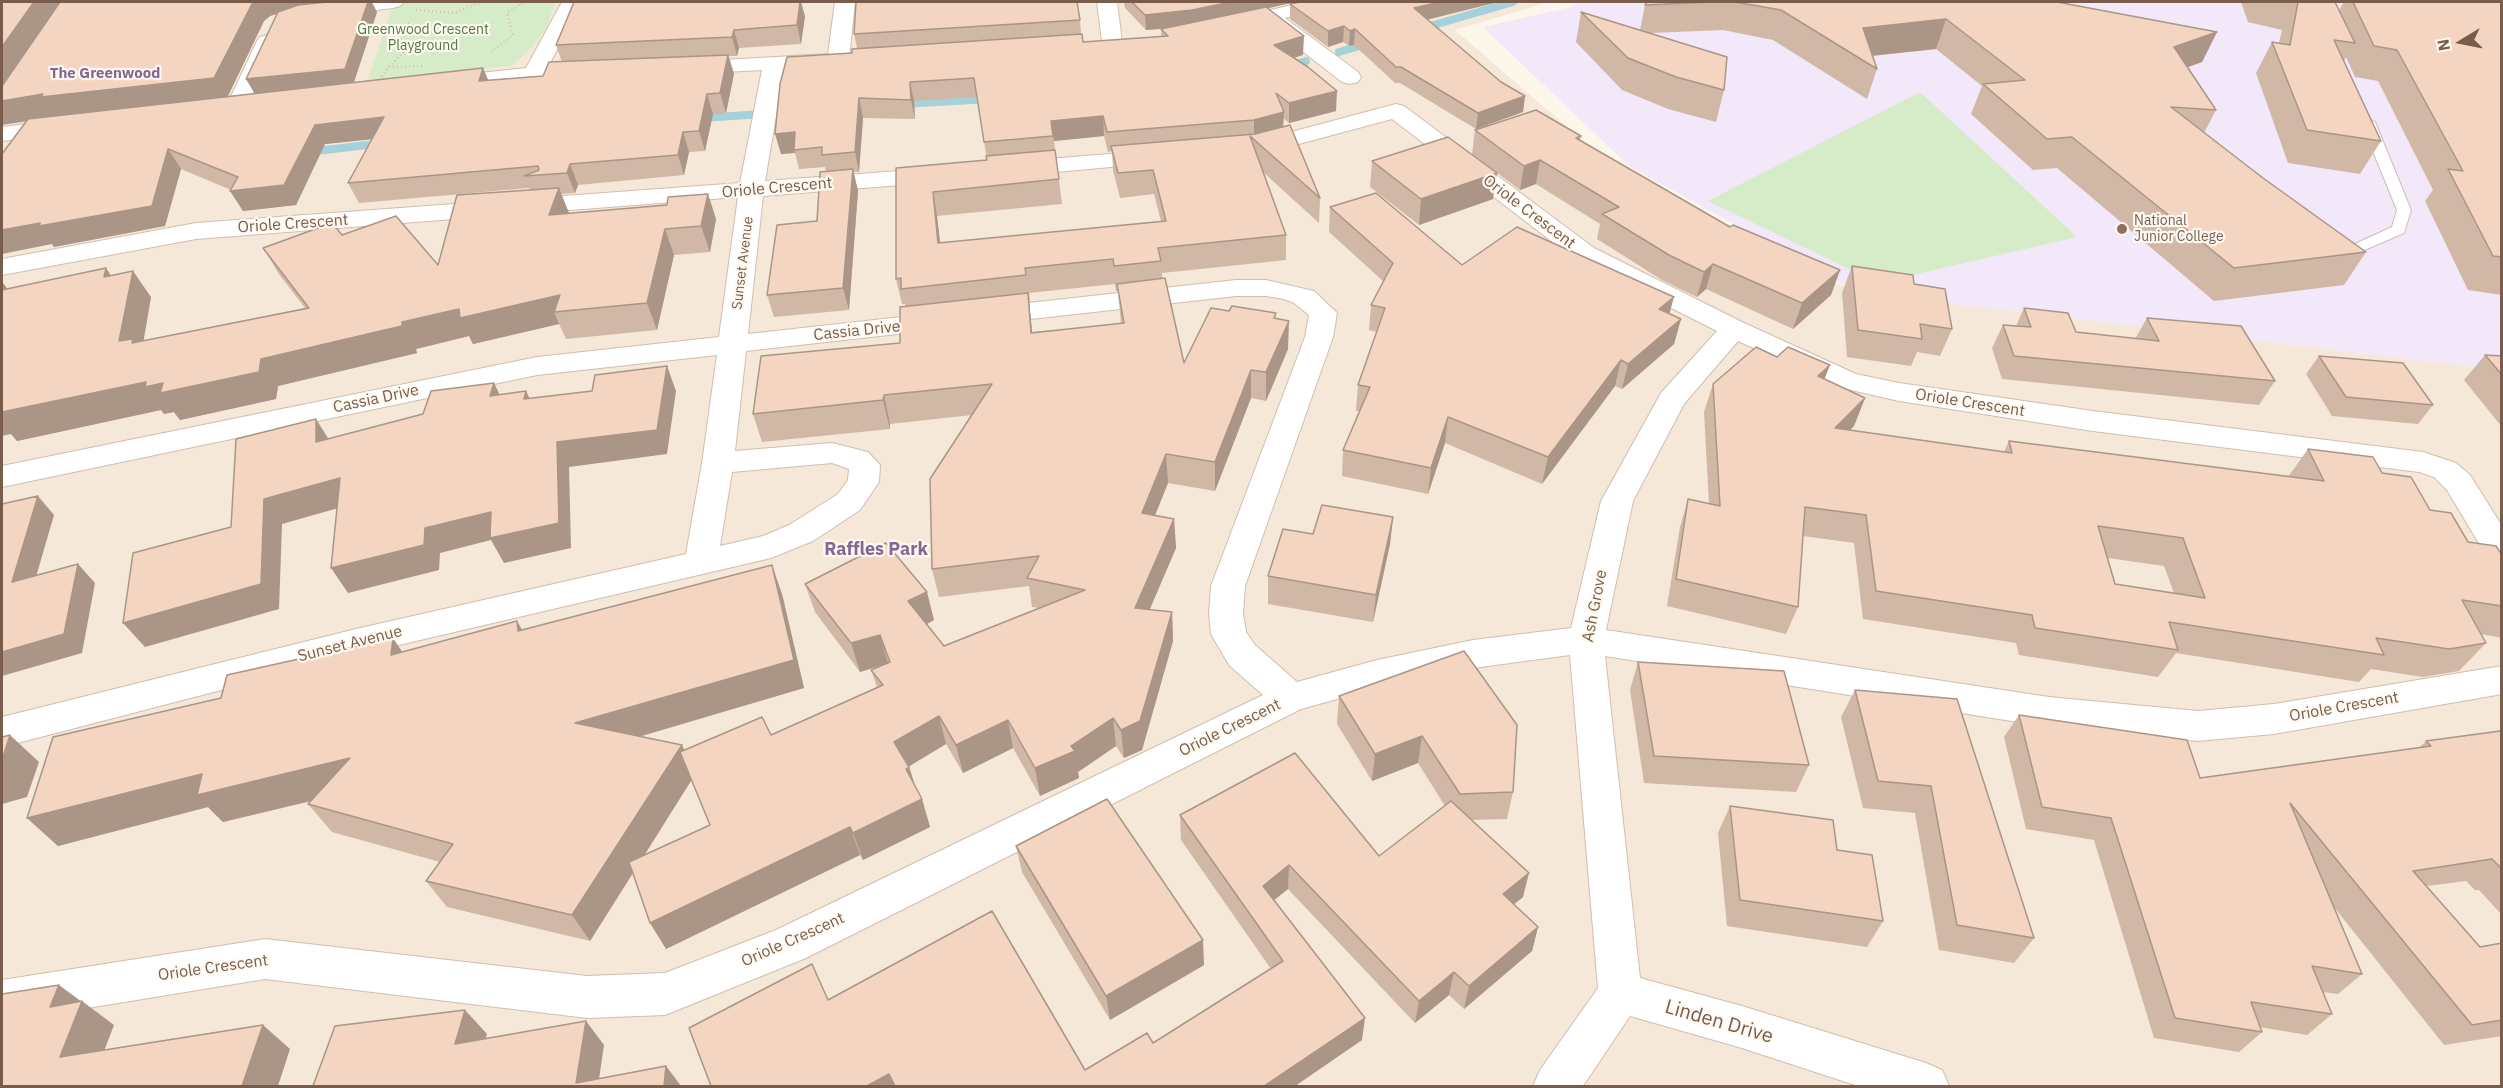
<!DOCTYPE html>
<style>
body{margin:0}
#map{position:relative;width:2503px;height:1088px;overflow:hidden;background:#fdf6ea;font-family:"IBM Plex Sans",sans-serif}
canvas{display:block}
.frame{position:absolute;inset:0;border:3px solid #795c4c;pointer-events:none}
.north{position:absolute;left:2431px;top:12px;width:60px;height:60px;-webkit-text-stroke:4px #fffaf1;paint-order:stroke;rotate:260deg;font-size:16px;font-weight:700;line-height:24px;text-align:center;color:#795c4c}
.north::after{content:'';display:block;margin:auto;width:21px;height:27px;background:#795c4c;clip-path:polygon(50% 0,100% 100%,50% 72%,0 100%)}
</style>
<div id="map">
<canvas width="2503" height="1088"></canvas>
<div class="frame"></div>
<div class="north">N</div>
</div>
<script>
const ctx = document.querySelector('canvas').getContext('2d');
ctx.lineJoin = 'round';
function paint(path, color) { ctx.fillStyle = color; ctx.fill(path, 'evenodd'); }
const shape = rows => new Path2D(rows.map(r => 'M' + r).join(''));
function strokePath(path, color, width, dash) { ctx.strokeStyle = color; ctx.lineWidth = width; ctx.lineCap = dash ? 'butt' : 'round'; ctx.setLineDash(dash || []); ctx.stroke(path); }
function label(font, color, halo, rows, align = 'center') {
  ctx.font = font + ' "IBM Plex Sans",sans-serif'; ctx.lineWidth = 4.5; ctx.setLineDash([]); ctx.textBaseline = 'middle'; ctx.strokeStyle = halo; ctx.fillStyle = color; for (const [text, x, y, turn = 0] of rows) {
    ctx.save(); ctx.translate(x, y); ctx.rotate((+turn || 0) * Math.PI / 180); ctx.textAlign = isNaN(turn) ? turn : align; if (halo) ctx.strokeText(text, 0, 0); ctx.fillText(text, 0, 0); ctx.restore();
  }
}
paint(shape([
 [2,2,1549,2,1455,30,1649,198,1856,292,2501,370,2501,1086,2,1086]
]), '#f5e8d8');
paint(shape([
 [1578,2,2501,2,2501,370,1856,292,1629,166,1483,27,1571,7]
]), '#f3e7fa');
paint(shape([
 [415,2,555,2,547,27,532,47,512,66,368,80,393,5],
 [1920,92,2077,237,1878,283,1708,201]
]), '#d6ecc8');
strokePath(shape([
 [1420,29,1513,2],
 [1339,52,1370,43],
 [1288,66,1306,61],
 [901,104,990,99],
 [700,118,765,114],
 [309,152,383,143]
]), '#a4d1da', 8);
const lane = shape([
 [2368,118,2375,122,2411,210,2404,233,2362,251,2357,249,2354,246,2357,243,2392,227,2397,210,2361,122,2368,118]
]);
const street = shape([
 [349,2,403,2,400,6,393,8,329,16,322,14,319,10,322,6,349,2],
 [562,2,582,2,548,67,588,66,596,67,599,72,596,77,443,91,435,89,432,84,435,79,443,77,526,68,562,2],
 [835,2,855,2,849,59,846,64,838,65,784,69,765,181,939,168,948,170,951,175,948,180,939,182,763,196,748,334,1236,280,1266,280,1314,291,1337,313,1333,337,1245,586,1243,614,1246,632,1255,645,1297,682,1377,660,1473,640,1571,628,1601,501,1661,393,1717,331,1576,260,1392,119,1254,156,1246,154,1242,149,1246,144,1396,104,1404,106,1594,248,1744,323,1856,374,1899,383,2093,411,2423,452,2456,463,2470,475,2502,526,2502,566,2490,562,2447,490,2434,477,2419,472,2093,431,1899,401,1838,387,1738,341,1684,404,1633,501,1606,630,2049,697,2198,711,2274,704,2502,666,2502,694,2274,734,2198,741,2049,727,1605,656,1640,978,1742,1006,1926,1063,1942,1070,1949,1086,1858,1086,1742,1048,1630,1016,1583,1086,1533,1086,1540,1070,1598,988,1570,655,1473,668,1377,688,1301,709,806,958,665,1015,587,1018,265,979,2,1022,2,980,265,939,587,976,665,973,776,930,1263,695,1229,665,1211,634,1209,614,1211,586,1305,337,1309,315,1294,303,1284,299,1266,296,1236,296,746,351,735,451,832,443,868,452,880,465,879,482,860,510,813,541,771,558,356,655,2,747,2,717,356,629,686,554,702,463,717,355,537,375,2,487,2,466,537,357,719,337,738,197,196,239,2,275,2,259,196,223,740,183,762,70,688,74,680,73,677,68,680,63,688,62,828,54,835,2],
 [832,463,849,469,848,480,838,494,789,525,763,536,720,546,732,472,832,463],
 [1097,2,1117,2,1122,42,1119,46,1112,48,1105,46,1102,42,1097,2],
 [1304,2,1336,2,1333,6,1285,18,1358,72,1361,77,1358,82,1350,84,1342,82,1266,23,1232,31,1225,29,1222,25,1225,21,1304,2],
 [267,35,274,37,277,41,248,107,245,112,237,114,229,112,226,107,257,41,260,37,267,35],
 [63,120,71,122,74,127,71,132,2,141,2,127,63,120],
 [1158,150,1166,152,1170,157,1166,162,1012,176,1004,174,1000,169,1004,164,1012,162,1158,150]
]);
strokePath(lane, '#d0beaf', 2);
strokePath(street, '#d0beaf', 2);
strokePath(shape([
 [416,10,454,13,482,2],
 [491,52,513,35,507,13,524,2],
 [389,67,405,51,400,40,414,26,407,23],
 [377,83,389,67,425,66]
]), '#d9b8a4', 2, [1, 3]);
paint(lane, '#fff');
paint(street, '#fff');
paint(shape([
 [2,2,377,12,354,82,483,68,488,80,543,76,562,62,556,45,805,16,801,44,739,48,737,56,729,56,734,74,726,113,713,114,705,151,689,152,684,175,578,185,575,193,561,194,569,214,667,205,708,194,716,219,710,252,674,255,657,330,566,339,559,324,473,344,469,336,416,349,417,353,278,386,276,399,180,420,174,412,164,414,161,410,17,441,11,434,3,283,7,289,111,276,151,297,143,341,305,308,279,274,263,248,342,235,438,265,530,190,529,188,359,203,348,183,372,139,325,144,296,205,243,211,231,190,181,169,165,226,54,247,52,244],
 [277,14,254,94,228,96,264,21,270,16],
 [1124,2,1295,2,1267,8,1303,55,1293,58,1336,111,1289,123,1283,118,1283,127,1320,198,1319,223,1263,172,1286,235,1286,260,1162,273,1162,279,1184,363,1276,319,1288,349,1266,401,1251,398,1215,491,1168,483,1155,516,1174,519,1176,548,1149,610,1172,612,1173,641,1142,750,1124,758,1116,746,1078,772,1079,778,1040,796,1013,748,963,773,946,744,909,766,915,786,922,799,930,827,863,860,860,855,666,949,633,873,590,941,447,907,426,881,440,862,332,832,308,804,312,801,223,822,208,807,58,846,27,818,221,698,393,638,402,652,523,630,782,594,804,688,640,736,685,750,771,735,877,687,871,670,882,665,860,672,815,612,805,584,934,620,927,624,944,646,1039,608,1032,607,1029,586,939,597,932,569,972,415,890,424,890,429,762,442,753,414,900,343,905,307,905,304,902,304,896,279,896,168,987,160,977,97,914,101,915,119,863,118,859,172,853,172,858,191,849,310,774,317,767,295,817,221,826,172,825,167,799,169,795,153,781,154,852,53,857,48,854,34,1080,20,1081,34,1083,42,1161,37,1161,29,1146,30,1125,8],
 [1104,136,1108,152,1112,151,1113,170,1120,198,1154,194,1161,221,940,243,937,216,1062,204,1054,141],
 [1115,284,1116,291,1118,291,1121,324,1032,332,1029,301,1030,301,1029,293],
 [692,779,710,825,644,856],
 [1498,2,1427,20,1501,82,1525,96,1523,112,1476,129,1400,83,1395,83,1354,45,1349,46,1343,42,1328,47,1290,19,1290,4],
 [1647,2,2057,2,2217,32,2202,62,2188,67,2216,110,2204,133,2263,178,2366,252,2344,285,2214,301,2057,168,2033,170,1971,114,1982,86,1936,49,1873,56,1877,69,1867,99,1773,40,1723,30,1651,33,1724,90,1716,122,1668,109,1622,90,1576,42,1581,12,1640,30,1645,5],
 [2241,2,2335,2,2339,10,2344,2,2502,2,2502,295,2468,290,2425,201,2433,190,2378,81,2355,77,2346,57,2344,61,2381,141,2360,174,2288,163,2256,73,2272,42,2279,43,2282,30,2248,22],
 [1475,130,1581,136,1580,140,1730,227,1840,270,1831,295,1793,329,1706,289,1697,297,1662,280,1597,239,1600,224,1536,184,1520,190,1472,154],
 [1372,161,1493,199,1419,225,1370,187],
 [1330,207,1462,265,1669,313,1681,319,1674,344,1622,389,1615,386,1542,484,1445,443,1428,494,1342,476,1343,450,1359,411,1356,411,1358,385,1377,332,1369,330,1371,305,1383,281,1329,232],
 [1852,266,1914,284,1952,329,1940,356,1917,352,1911,366,1847,357,1842,293],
 [2024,308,2076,332,2135,339,2147,318,2275,381,2259,405,2002,379,1992,348,2003,325,2016,326],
 [2485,355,2502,356,2502,427,2464,380],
 [2319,356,2433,405,2418,424,2332,416,2306,374],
 [1824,379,1865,398,1854,426,1849,430,2004,452,2009,441,2288,477,2308,449,2382,473,2430,510,2468,542,2502,555,2502,638,2481,634,2486,643,2459,671,2423,677,2371,669,2359,682,2176,653,2158,677,2019,655,2016,643,1863,619,1854,543,1803,536,1798,607,1786,634,1667,606,1680,527,1688,499,1709,504,1704,412,1713,384],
 [2108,558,2164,566,2174,593,2115,584],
 [1393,517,1390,544,1373,622,1268,604,1268,576,1313,534],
 [1464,651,1513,792,1507,819,1472,820,1523,897,1514,904,1538,927,1532,951,1464,1009,1449,995,1415,1023,1288,889,1274,900,1362,1040,1295,1086,711,1086,828,1000,1085,1070,1153,1043,1271,969,1181,840,1180,815,1379,856,1445,806,1418,763,1372,781,1337,724,1339,696],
 [1638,662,1809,765,1796,792,1644,783,1630,690],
 [1855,690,1957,699,2034,938,2014,963,1939,950,1915,813,1863,808,1841,717],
 [2019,715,2200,778,2419,748,2426,741,2502,732,2502,915,2479,890,2475,890,2466,881,2427,886,2480,947,2502,943,2502,1036,2444,1045,2334,907,2362,974,2338,994,2323,992,2332,1014,2307,1035,2260,1027,2262,1032,2239,1052,2154,1038,2094,840,2026,829,2004,737],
 [1730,806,1837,850,1883,921,1867,947,1727,926,1718,833],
 [1016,846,1204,965,1110,1020,1022,872]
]), '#d1b7a6');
paint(shape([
 [34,2,62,2,2,89,2,47],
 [253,2,332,2,303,5,270,16,264,21,226,100,55,117,2,125,2,101],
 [368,2,372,2,377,12,353,85,256,96,246,79],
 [800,2,801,2,805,16,801,44,797,25],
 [1231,2,1295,2,1193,26,1146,30,1145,15],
 [1440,2,1498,2,1413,23,1414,8],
 [1946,19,1936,49,1858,57,1863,28],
 [1344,26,1343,42,1328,47,1328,31],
 [1355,29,1354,45,1349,46,1350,31],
 [734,30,739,48,737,56,732,37],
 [2217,32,2202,62,2160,77,2174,47],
 [1304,36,1303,55,1274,64,1274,45],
 [728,55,734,74,726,113,720,93],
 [483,68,491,87,479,81],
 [910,82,914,101,915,119,911,100],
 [1337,91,1336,111,1289,123,1289,103],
 [707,94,713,114,705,151,699,131],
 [1525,96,1523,112,1476,129,1478,113],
 [859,98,863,118,859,172,855,152],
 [1284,112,1283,132,1254,140,1254,120],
 [1103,116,1104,136,1054,141,1051,121],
 [384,117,394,137,325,144,296,205,243,211,230,191,315,125],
 [683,132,689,152,684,175,678,155],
 [795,132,794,150,795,153,781,154,775,134],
 [168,149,181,169,165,226,54,247,52,244,2,254,2,230],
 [1540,160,1536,184,1520,190,1524,166],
 [570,164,578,185,575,193,567,173],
 [853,169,858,191,849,310,843,288],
 [1497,173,1493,199,1419,225,1421,199],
 [559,188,569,213,560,241,549,215],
 [933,192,937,216,943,268,938,243],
 [708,194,716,219,710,252,701,226],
 [665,229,674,255,657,330,647,303],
 [1713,264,1706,289,1697,297,1704,272],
 [106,268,124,295,104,277],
 [1840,270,1831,295,1793,329,1802,303],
 [133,271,151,297,142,350,119,341],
 [3,283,23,310,2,291],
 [1028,293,1031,321,1035,361,1031,333],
 [560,295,554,312,559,324,473,344,469,336,416,349,417,353,278,386,276,399,180,420,174,412,164,414,161,410,17,441,11,434,2,436,2,410,261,359,402,322,459,309],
 [1674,297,1667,322,1659,309],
 [1681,319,1674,344,1622,389,1628,364],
 [1289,321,1288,349,1266,401,1266,372],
 [1621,360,1615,386,1542,484,1548,457],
 [1830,365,1819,393,1818,376],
 [667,366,676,391,667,454,569,467,571,548,504,563,491,540,440,553,439,570,348,593,331,568,425,528,557,442],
 [1251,370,1251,398,1215,491,1215,462],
 [494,383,506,408,490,396],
 [526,391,538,416,524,399],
 [884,395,890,424,890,429,883,400],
 [1865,398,1854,426,1824,456,1835,428],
 [1448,417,1445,443,1428,494,1431,468],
 [316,419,331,443,316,442],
 [1166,454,1168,483,1144,542,1142,513],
 [340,478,356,503,282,524,279,609,145,647,123,623,264,499],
 [38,496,54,515,29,601,12,582],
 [1393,517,1390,544,1373,622,1376,595],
 [1174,519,1176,548,1138,637,1135,608],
 [78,564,95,583,82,653,2,676,2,652],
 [772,565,782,594,804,688,591,751,575,723],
 [927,592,934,620,916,630,908,601],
 [1172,612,1173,641,1142,750,1124,758,1121,730],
 [517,621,533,649,518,631],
 [880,635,888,663,860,672,851,643],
 [393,638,412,667,391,655],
 [939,716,946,744,903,770,894,742],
 [1113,718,1116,746,1078,772,1079,778,1040,796,1035,768,1071,746],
 [1008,720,1013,748,963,773,956,745],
 [10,735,39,762,27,797,2,804,2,760],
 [1422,736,1418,763,1372,781,1375,754],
 [682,745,696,773,590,941,572,915],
 [350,758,372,786,223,822,208,807,58,846,27,818,202,774],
 [909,767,918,795,906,769],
 [922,799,930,827,863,860,853,833],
 [850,827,860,855,666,949,650,923],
 [1289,865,1288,889,1263,909,1263,886],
 [1529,873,1523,897,1497,918,1503,894],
 [1538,927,1532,951,1464,1009,1469,986],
 [1203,940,1204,965,1110,1020,1106,996],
 [1454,972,1449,995,1415,1023,1419,1001],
 [59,985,82,1002,82,1001,114,1025,93,1080,60,1057,50,1007],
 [465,1010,487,1034,477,1068,455,1044],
 [1365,1018,1362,1040,1295,1086,1264,1086],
 [586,1021,604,1045,598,1086,576,1083],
 [263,1025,290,1049,278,1086,242,1086],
 [666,1066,681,1086,664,1086],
 [889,1074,895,1086,867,1086]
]), '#aa9587');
const building = shape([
 [2,2,34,2,2,47,2,2],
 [60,2,253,2,214,78,41,97,43,94,2,101,2,86,60,2],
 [327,2,368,2,345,69,246,79,278,12,298,5,327,2],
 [574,2,800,2,797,25,734,30,732,37,556,45,574,2],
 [856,2,1077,2,1080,20,854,34,856,2],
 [1132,2,1231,2,1192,10,1145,15,1132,2],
 [1300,2,1440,2,1414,8,1501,82,1525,96,1478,113,1401,67,1396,67,1355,29,1350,31,1344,26,1328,31,1290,4,1300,2],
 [1647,2,1711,2,1645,5,1647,2],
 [1735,2,2057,2,2217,32,2174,47,2216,110,2171,107,2263,178,2366,252,2234,268,2072,137,2047,139,1983,84,2025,80,1946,19,1863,28,1877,69,1781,10,1735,2],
 [2298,2,2335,2,2355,43,2334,40,2381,141,2307,130,2272,42,2290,45,2298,2],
 [2353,2,2502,2,2502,257,2493,256,2448,169,2463,171,2397,50,2374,46,2353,2],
 [1266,7,1304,36,1274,45,1308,67,1337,91,1289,103,1276,93,1284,112,1254,120,1107,132,1103,116,1051,121,1053,136,984,142,974,78,910,82,911,100,859,98,855,152,822,155,822,147,794,150,795,132,775,134,780,84,787,57,852,53,852,49,1082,34,1083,42,1168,36,1161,29,1266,7],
 [1581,12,1727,57,1724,90,1676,77,1628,58,1581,12],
 [728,55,720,93,707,94,699,131,683,132,678,155,570,164,567,173,524,176,539,170,538,166,348,183,384,117,315,125,284,185,230,191,238,177,168,149,152,206,39,226,40,223,2,230,2,154,28,119,483,68,479,81,543,76,549,62,728,55],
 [1536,110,1581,136,1576,138,1730,227,1733,225,1840,270,1802,303,1713,264,1704,272,1669,255,1602,214,1619,207,1540,160,1524,166,1475,130,1536,110],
 [1290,125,1320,198,1250,136,1286,235,1158,248,1161,261,1114,266,1113,259,1025,268,1026,275,901,289,901,278,896,279,896,168,987,160,986,156,1055,150,1059,179,933,192,938,243,1166,221,1153,170,1118,173,1111,146,1255,134,1290,125],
 [1448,137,1497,173,1421,199,1372,161,1448,137],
 [853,169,843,288,767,295,777,225,817,221,820,172,853,169],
 [559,188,549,215,667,205,668,197,708,194,701,226,665,229,647,303,554,312,560,295,460,318,459,309,402,322,402,326,261,359,259,372,160,393,163,383,145,387,146,382,2,412,2,290,106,268,104,277,133,271,119,341,133,339,132,343,309,308,263,248,332,223,342,235,396,216,438,265,457,195,559,188],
 [1376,193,1462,265,1517,227,1674,297,1659,309,1681,319,1628,364,1621,360,1548,457,1448,417,1431,468,1343,450,1370,387,1358,385,1385,308,1371,305,1393,263,1330,207,1376,193],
 [1852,266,1913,275,1914,284,1945,289,1952,329,1920,324,1922,339,1858,330,1852,266],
 [1165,278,1184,363,1211,308,1229,311,1232,306,1276,313,1274,318,1289,321,1266,372,1251,370,1215,462,1166,454,1142,513,1174,519,1135,608,1172,612,1140,721,1121,730,1113,718,1071,746,1075,751,1035,768,1008,720,956,745,939,716,894,742,909,767,906,769,922,799,853,833,850,827,650,923,629,862,710,825,680,752,762,717,771,735,883,685,871,670,890,662,880,635,851,643,805,584,886,543,927,592,908,601,944,646,1085,590,1027,578,1039,556,932,569,930,479,992,384,884,395,883,400,753,414,761,356,900,343,900,307,1028,293,1031,333,1124,323,1117,284,1165,278],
 [2024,308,2068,313,2076,332,2159,341,2147,318,2241,326,2275,381,2014,356,2003,325,2031,327,2024,308],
 [1756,347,1777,357,1788,347,1830,365,1818,376,1865,398,1835,428,2012,453,2009,441,2324,481,2308,449,2373,457,2382,473,2411,477,2430,510,2451,513,2468,542,2496,546,2502,555,2502,606,2462,600,2486,643,2449,649,2376,638,2384,655,2169,622,2178,650,2035,628,2032,615,1876,591,1866,515,1805,507,1798,607,1676,579,1688,499,1720,506,1713,384,1756,347],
 [2098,526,2183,538,2205,598,2115,584,2098,526],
 [2485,355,2502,356,2502,375,2485,355],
 [2319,356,2403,363,2433,405,2346,397,2319,356],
 [667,366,657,430,557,442,559,523,490,538,491,512,425,528,424,545,331,568,340,478,264,499,261,584,123,623,133,553,231,527,236,439,316,419,316,442,423,414,431,391,494,383,490,396,526,391,524,399,592,391,595,375,667,366],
 [38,496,12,582,78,564,64,634,2,652,2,504,38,496],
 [1322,505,1393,517,1376,595,1268,576,1283,529,1313,534,1322,505],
 [772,565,794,660,575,723,682,745,572,915,426,881,453,844,308,804,350,758,197,795,202,774,27,818,53,737,221,698,227,675,393,638,391,655,517,621,518,631,772,565],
 [1464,651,1517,725,1513,792,1460,794,1422,736,1375,754,1339,696,1464,651],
 [1638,662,1784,671,1809,765,1654,756,1638,662],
 [1855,690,1957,699,2034,938,1957,925,1931,786,1878,781,1855,690],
 [2019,715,2187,740,2200,778,2431,746,2426,741,2500,731,2502,732,2502,869,2492,859,2413,871,2480,947,2502,943,2502,1020,2472,1025,2290,803,2362,974,2312,966,2332,1014,2251,1002,2262,1032,2175,1018,2111,818,2042,807,2019,715],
 [10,735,2,760,2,737,10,735],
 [1295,753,1379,856,1451,801,1529,873,1503,894,1538,927,1469,986,1454,972,1419,1001,1289,865,1263,886,1365,1018,1264,1086,895,1086,889,1074,867,1086,711,1086,689,1028,812,964,828,1000,992,911,1085,1070,1147,1033,1153,1043,1283,961,1180,815,1295,753],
 [1107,799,1203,940,1106,996,1016,846,1107,799],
 [1730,806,1833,820,1837,850,1872,855,1883,921,1740,900,1730,806],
 [59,985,50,1007,82,1001,60,1057,263,1025,242,1086,2,1086,2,994,59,985],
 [465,1010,455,1044,586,1021,576,1083,666,1066,664,1086,313,1086,335,1026,465,1010]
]);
paint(building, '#f3d5c1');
strokePath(building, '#aa9587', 1.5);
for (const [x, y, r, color] of [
 [2122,229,6,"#8d6e63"]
]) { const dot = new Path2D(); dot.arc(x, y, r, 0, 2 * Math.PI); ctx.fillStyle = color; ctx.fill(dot); strokePath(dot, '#fffaf1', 2); }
label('14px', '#527941', '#fffaf1', [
 ["Greenwood Crescent",423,30],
 ["Playground",423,46]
]);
label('14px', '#785e54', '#fffaf1', [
 ["National",2134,221],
 ["Junior College",2134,237]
], 'left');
label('14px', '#795c4c', '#fffaf1', [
 ["Sunset Avenue",743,263,-83]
]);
label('bold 15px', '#846594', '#fffaf1', [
 ["The Greenwood",105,74]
]);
label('16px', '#795c4c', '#fffaf1', [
 ["Oriole Crescent",777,188,-5],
 ["Oriole Crescent",1529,212,37],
 ["Oriole Crescent",293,224,-4],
 ["Cassia Drive",857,331,-6],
 ["Cassia Drive",376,399,-12],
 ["Oriole Crescent",1970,403,9],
 ["Ash Grove",1595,606,-79],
 ["Sunset Avenue",350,644,-14],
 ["Oriole Crescent",2344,707,-10],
 ["Oriole Crescent",1230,728,-26],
 ["Oriole Crescent",793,940,-24],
 ["Oriole Crescent",213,968,-8]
]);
label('bold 18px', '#846594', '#fffaf1', [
 ["Raffles Park",876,550]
]);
label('20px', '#795c4c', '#fffaf1', [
 ["Linden Drive",1719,1022,16]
]);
</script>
